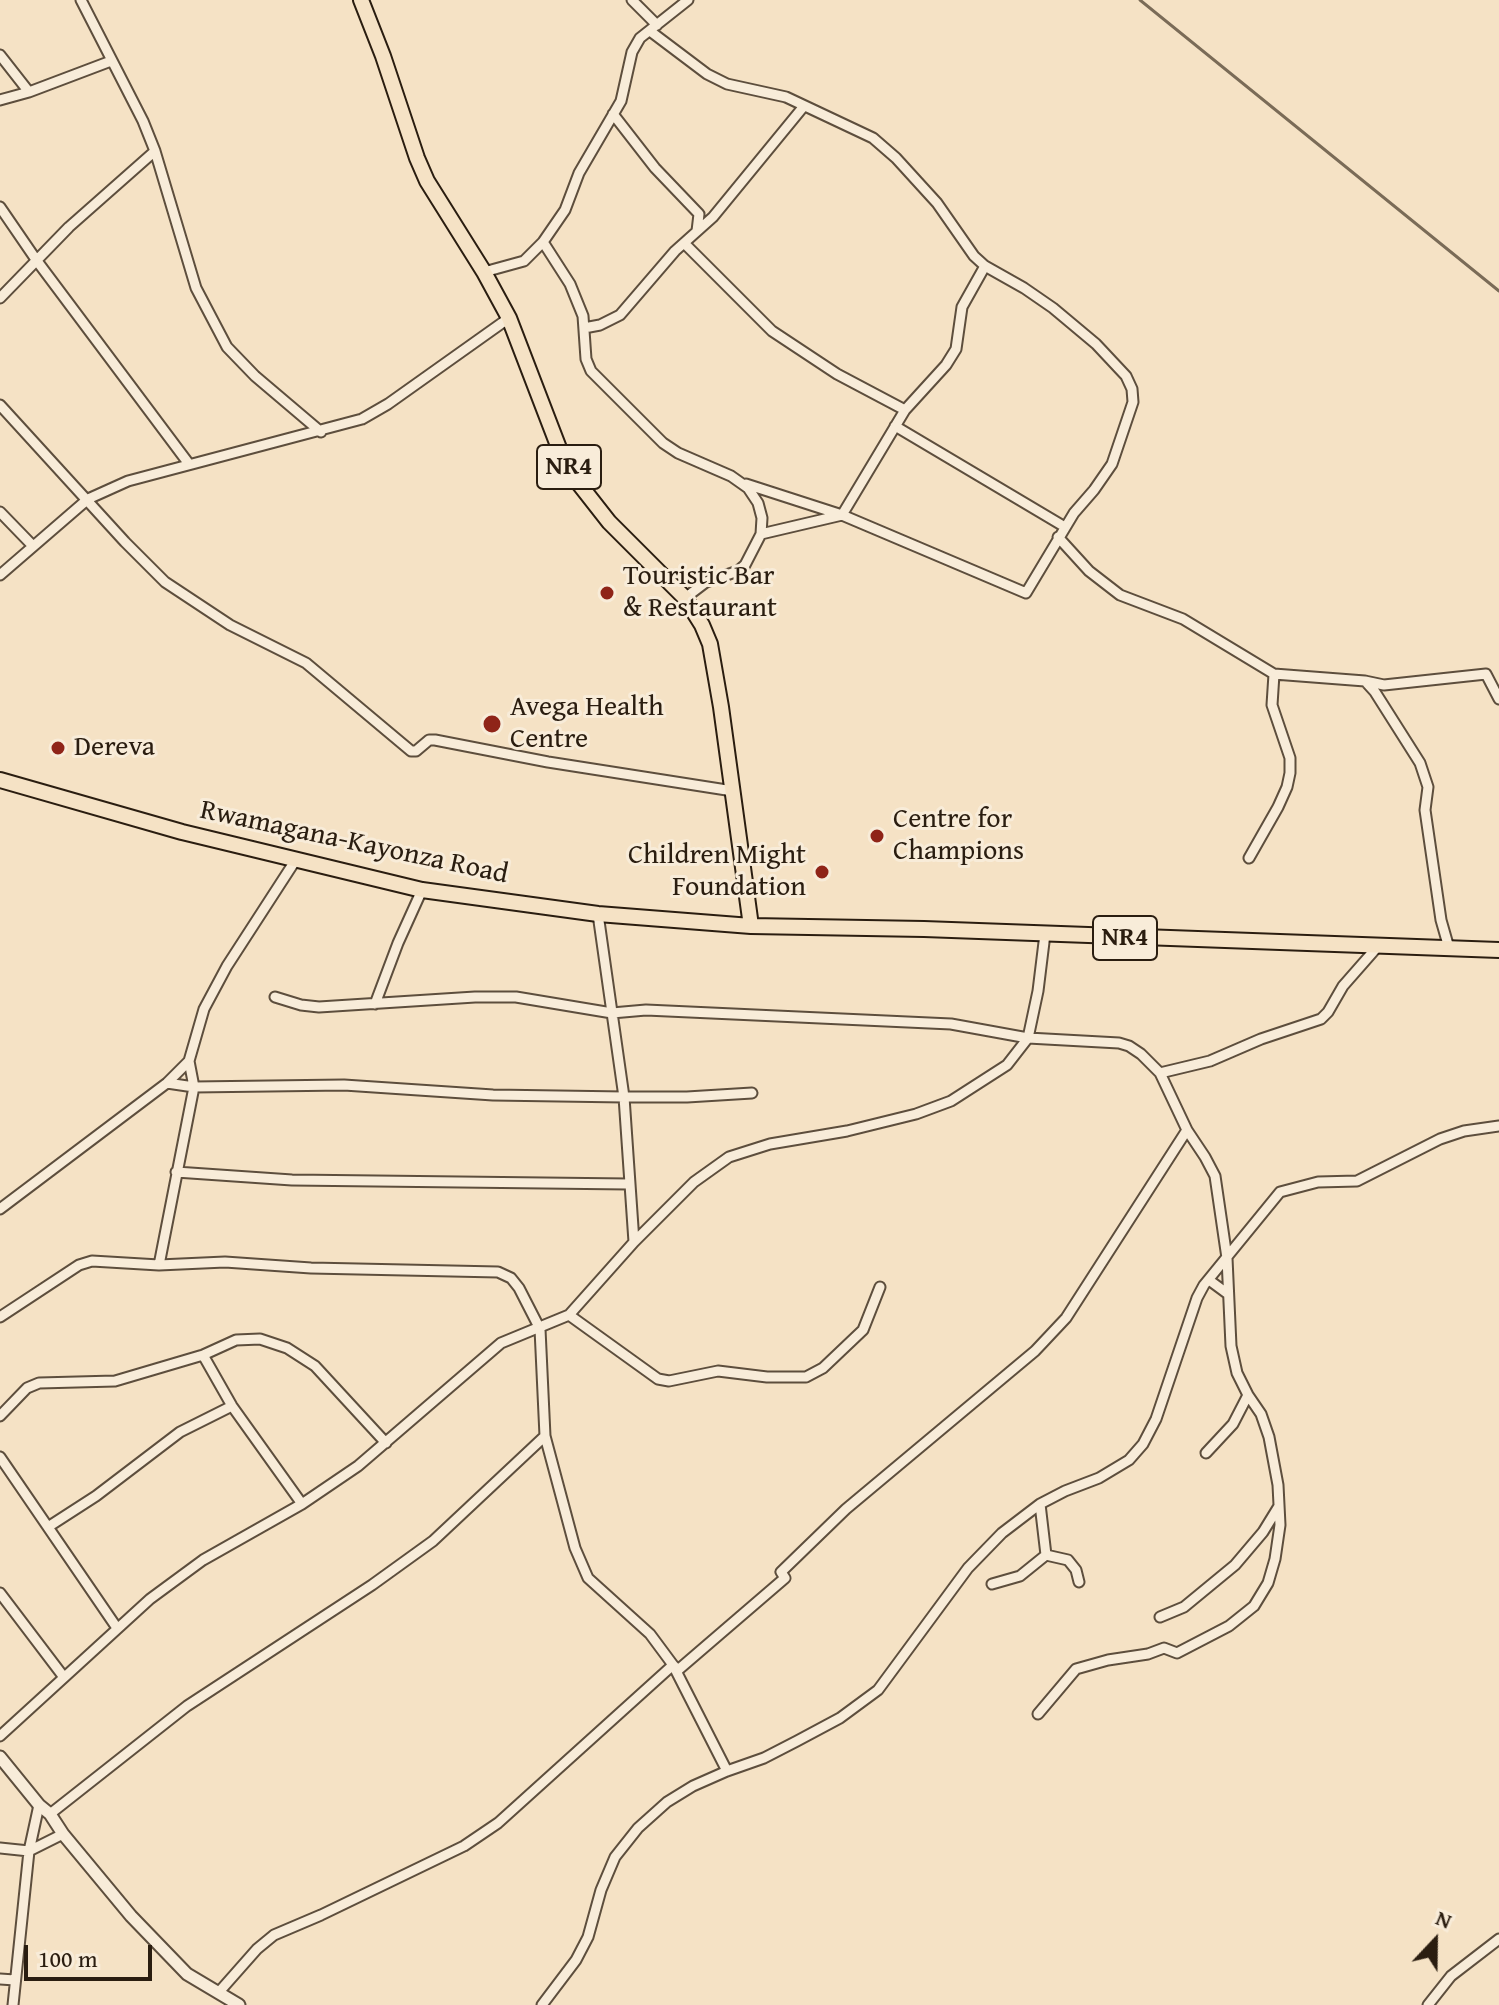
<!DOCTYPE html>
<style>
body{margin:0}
#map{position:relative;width:1499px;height:2005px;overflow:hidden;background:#f5e2c5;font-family:"Gentium Book Plus",serif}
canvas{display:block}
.north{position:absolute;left:1395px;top:1901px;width:80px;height:80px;-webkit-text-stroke:6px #f8ecd9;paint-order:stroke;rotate:22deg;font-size:22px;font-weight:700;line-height:32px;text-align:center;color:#2a1d10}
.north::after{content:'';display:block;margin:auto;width:28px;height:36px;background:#2a1d10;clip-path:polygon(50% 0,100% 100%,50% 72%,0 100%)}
.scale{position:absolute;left:24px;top:1945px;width:128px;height:36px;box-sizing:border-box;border:4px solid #2a1d10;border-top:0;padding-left:10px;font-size:24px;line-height:28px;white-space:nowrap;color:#2a1d10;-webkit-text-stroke:6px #f8ecd9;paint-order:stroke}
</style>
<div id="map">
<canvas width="1499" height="2005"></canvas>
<div class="north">N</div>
<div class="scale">100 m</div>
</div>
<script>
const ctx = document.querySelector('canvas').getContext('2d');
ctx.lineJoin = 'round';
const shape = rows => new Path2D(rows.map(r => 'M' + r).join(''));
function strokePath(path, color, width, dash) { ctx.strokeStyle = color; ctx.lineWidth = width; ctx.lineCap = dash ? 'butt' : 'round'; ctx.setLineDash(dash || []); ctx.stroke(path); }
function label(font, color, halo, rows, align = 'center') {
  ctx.font = font + ' "Gentium Book Plus",serif'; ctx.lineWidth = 6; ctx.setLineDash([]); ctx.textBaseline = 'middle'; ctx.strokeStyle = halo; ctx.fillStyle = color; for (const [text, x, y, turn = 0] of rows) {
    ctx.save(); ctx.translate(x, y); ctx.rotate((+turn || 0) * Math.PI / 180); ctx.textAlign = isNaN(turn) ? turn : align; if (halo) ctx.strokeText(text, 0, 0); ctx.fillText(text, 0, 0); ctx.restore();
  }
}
strokePath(shape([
 [1140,0,1499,291]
]), '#7a6b57', 3);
const minor = shape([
 [81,0,143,121,155,151,196,288,227,347,255,376,321,432],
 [632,0,657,25],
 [650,31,707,74,727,84,786,97,873,138,896,158,937,203,974,256,985,266,1024,288,1053,308,1096,344,1126,376,1132,389,1133,402,1112,464,1094,490,1074,513,1026,593,842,515,761,534],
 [0,55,29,92],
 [0,100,29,92,111,61],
 [613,114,655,168,699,214,697,231],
 [0,207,37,261,189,464],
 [543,242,570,284,583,316,586,359,591,371,663,443,678,453,731,476,748,488,758,503,762,518,761,534,745,565,738,571,706,582,685,598],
 [684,243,772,331,837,374,905,410],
 [484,272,524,261,543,242,565,210,579,173,621,101,632,52,640,38,688,0],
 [0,298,69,227,155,151],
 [584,328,600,325,620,315,675,251,713,217,804,106],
 [0,405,125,542,165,582,230,625,306,663,411,751,416,751,429,740,435,740,548,762,733,791],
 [895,426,1065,527],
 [746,484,842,515,905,410,946,365,956,349,962,307,985,266],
 [0,512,32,545],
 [1058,537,1089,571,1120,595,1183,619,1274,674,1365,681,1384,685,1486,674,1499,699],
 [0,575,88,499,128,481,362,419,388,404,509,318],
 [1365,681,1375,692,1420,763,1428,787,1425,810,1441,920,1449,948],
 [1249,858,1278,807,1287,787,1290,773,1290,758,1272,705,1274,674],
 [598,914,624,1097,634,1242],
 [275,997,301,1005,319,1007,475,997,516,997,612,1013,646,1010,951,1024,1028,1038,1119,1043,1129,1046,1141,1054,1160,1073,1187,1130,1205,1157,1215,1176,1227,1258,1231,1346,1237,1373,1248,1395,1261,1414,1269,1437,1278,1485,1280,1525,1275,1559,1268,1583,1254,1606,1229,1626,1177,1653,1164,1648,1148,1654,1108,1660,1076,1669,1038,1714],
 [375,1004,398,943,422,890],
 [1160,1073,1210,1061,1261,1039,1321,1019,1328,1012,1343,986,1379,945],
 [167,1083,194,1087,344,1085,493,1095,624,1097,687,1097,752,1093],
 [176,1172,292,1180,628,1184],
 [0,1209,167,1083,189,1061,204,1009,227,966,295,861],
 [159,1265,194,1087,189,1061],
 [1209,1280,1228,1294],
 [569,1315,658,1379,669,1381,718,1371,767,1377,806,1377,823,1368,863,1330,880,1287],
 [0,1317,79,1265,92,1261,159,1265,225,1262,311,1268,498,1272,511,1278,519,1288,540,1329,545,1436,575,1548,588,1578,650,1634,673,1665,727,1771],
 [203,1355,232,1406,302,1504],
 [0,1416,27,1388,39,1383,115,1381,203,1355,236,1340,260,1339,287,1348,315,1366,386,1443],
 [1206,1453,1233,1424,1248,1395],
 [0,1457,117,1628],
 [1040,1504,1046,1555],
 [48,1527,96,1496,180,1432,232,1406],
 [992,1584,1020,1576,1046,1555,1068,1560,1076,1570,1079,1582],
 [0,1593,63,1676],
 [1160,1617,1184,1607,1235,1565,1263,1532,1279,1506],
 [0,1736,150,1599,203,1560,302,1504,358,1466,501,1343,569,1315,634,1242,694,1182,729,1157,770,1144,847,1131,916,1114,951,1101,1007,1065,1028,1038,1038,991,1045,934],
 [50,1814,187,1706,372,1585,433,1541,545,1436],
 [0,1848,29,1851,63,1834],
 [0,1979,15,1980],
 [219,1992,257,1949,274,1935,321,1915,464,1846,498,1823,673,1665,678,1670,785,1578,781,1572,846,1509,1035,1351,1066,1318,1187,1130],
 [13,2005,29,1851,39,1805],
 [542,2005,576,1960,588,1937,601,1890,615,1857,638,1828,667,1802,693,1786,727,1771,764,1758,797,1741,840,1718,878,1690,968,1568,1002,1533,1040,1504,1065,1491,1099,1478,1129,1460,1143,1444,1156,1419,1197,1298,1204,1285,1280,1192,1318,1182,1357,1181,1440,1139,1464,1131,1499,1126],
 [1428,2005,1451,1976,1499,1939]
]);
const tertiary = shape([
 [0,1757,39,1805,50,1814,63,1834,131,1916,187,1974,239,2005]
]);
const trunk = shape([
 [361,0,383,56,417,158,427,181,484,272,509,318,562,456,580,485,609,522,685,598,702,625,710,644,721,707,751,926],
 [0,780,182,832,422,890,598,914,751,926,924,929,1499,950]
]);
strokePath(minor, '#5d4e3d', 13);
strokePath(tertiary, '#5d4e3d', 15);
strokePath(trunk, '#2a1d10', 18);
strokePath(minor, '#f8ecd9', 9);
strokePath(tertiary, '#f8ecd9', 11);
strokePath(trunk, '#f5e2c5', 14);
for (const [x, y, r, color] of [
 [607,593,8,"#8f2418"],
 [492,724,10,"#8f2418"],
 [58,748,8,"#8f2418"],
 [877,836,8,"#8f2418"],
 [822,872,8,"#8f2418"]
]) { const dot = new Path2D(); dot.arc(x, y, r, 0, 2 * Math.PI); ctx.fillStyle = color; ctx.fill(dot); strokePath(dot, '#f8ecd9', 3); }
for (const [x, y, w] of [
 [569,467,64],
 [1125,938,64]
]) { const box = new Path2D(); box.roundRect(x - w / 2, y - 22, w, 44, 6); ctx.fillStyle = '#f8ecd9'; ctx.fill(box); strokePath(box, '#2a1d10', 2); }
label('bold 26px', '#2a1d10', null, [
 ["NR4",569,467],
 ["NR4",1125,938]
]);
label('28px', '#2a1d10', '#f8ecd9', [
 ["Touristic Bar",623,577],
 ["& Restaurant",623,609],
 ["Avega Health",510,708],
 ["Centre",510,740],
 ["Dereva",74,748],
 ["Centre for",893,820],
 ["Champions",893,852],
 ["Children Might",806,856,"right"],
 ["Foundation",806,888,"right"]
], 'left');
label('28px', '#2a1d10', '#f8ecd9', [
 ["Rwamagana-Kayonza Road",354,843,12]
]);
</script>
